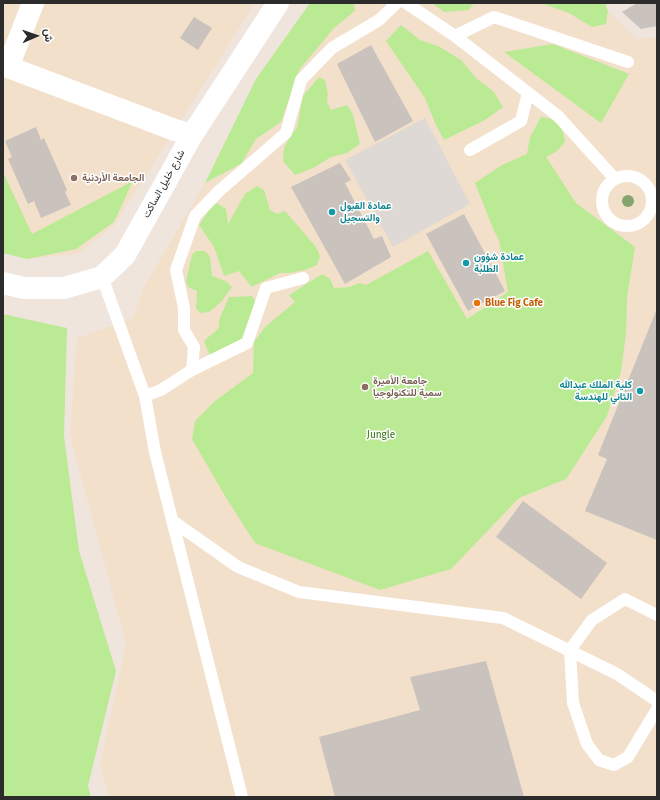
<!DOCTYPE html>
<meta charset="utf-8">
<style>
body{margin:0}
#map{position:relative;width:660px;height:800px;overflow:hidden;background:#efe5dd;font-family:"Fira Sans",Vazirmatn,sans-serif}
canvas{display:block}
.frame{position:absolute;inset:0;border:4px solid #2c2c2c;pointer-events:none}
.north{position:absolute;left:16px;top:16px;width:40px;height:40px;-webkit-text-stroke:3px #fff;paint-order:stroke;rotate:88deg;font-size:11px;font-weight:700;line-height:16px;text-align:center;color:#2c2c2c}
.north::after{content:'';display:block;margin:auto;width:14px;height:18px;background:#2c2c2c;clip-path:polygon(50% 0,100% 100%,50% 72%,0 100%)}
</style>
<div id="map">
<canvas width="660" height="800"></canvas>
<div class="frame"></div>
<div class="north">ش</div>
</div>
<script>
const ctx = document.querySelector('canvas').getContext('2d');
ctx.lineJoin = 'round';
function paint(path, color) { ctx.fillStyle = color; ctx.fill(path, 'evenodd'); }
const shape = rows => new Path2D(rows.map(r => 'M' + r).join(''));
function strokePath(path, color, width, dash) { ctx.strokeStyle = color; ctx.lineWidth = width; ctx.lineCap = dash ? 'butt' : 'round'; ctx.setLineDash(dash || []); ctx.stroke(path); }
function label(font, color, halo, rows, align = 'center') {
  ctx.font = font + ' "Fira Sans",Vazirmatn,sans-serif'; ctx.lineWidth = 3; ctx.setLineDash([]); ctx.textBaseline = 'middle'; ctx.strokeStyle = halo; ctx.fillStyle = color; for (const [text, x, y, turn = 0] of rows) {
    ctx.save(); ctx.translate(x, y); ctx.rotate((+turn || 0) * Math.PI / 180); ctx.textAlign = isNaN(turn) ? turn : align; if (halo) ctx.strokeText(text, 0, 0); ctx.fillText(text, 0, 0); ctx.restore();
  }
}
paint(shape([
 [3,3,255,3,114,226,78,254,27,259,3,253],
 [310,3,605,3,608,11,636,39,657,37,657,797,109,797,100,764,126,644,70,435,77,338,133,318,144,287,205,183,256,79]
]), '#f2e0cb');
paint(shape([
 [310,3,354,3,355,11,334,28,299,70,281,122,256,139,241,164,205,183,256,79],
 [432,3,474,3,469,10,444,12],
 [541,3,605,3,608,11,606,24,592,27,569,13],
 [401,25,420,40,440,47,461,60,476,78,494,92,503,107,485,120,444,140,435,123,425,98,386,41],
 [553,44,629,74,601,123,504,52],
 [319,77,325,80,328,94,327,102,331,110,347,105,353,114,360,144,347,153,331,157,313,168,295,175,283,161,284,148,292,133,297,128,303,96],
 [541,117,551,119,558,124,563,132,565,142,557,151,546,157,576,203,635,247,627,297,626,333,621,372,607,416,566,479,519,498,451,569,380,590,255,543,225,496,192,439,195,421,215,401,253,373,254,342,265,327,295,302,289,295,322,274,330,279,334,288,350,287,359,283,366,285,428,251,467,319,508,292,499,240,494,231,475,183,502,165,527,154,530,137],
 [3,172,32,234,133,181,114,222,76,249,27,259,3,253],
 [257,186,264,190,270,210,277,214,285,211,316,247,320,256,317,265,308,269,290,273,280,273,252,287,239,271,224,276,214,247,199,225,209,210,217,203,226,209,228,224,245,194],
 [196,251,205,251,210,257,212,276,226,281,232,287,221,302,209,312,201,313,196,309,197,291,188,287,186,281,192,255],
 [252,296,260,308,261,320,258,329,238,341,229,354,211,358,204,341,219,328,219,320,229,297],
 [3,314,67,328,64,436,79,551,116,671,88,786,91,797,3,797]
]), '#bbea94');
paint(shape([
 [425,118,470,204,393,247,345,160]
]), '#ded9d4');
paint(shape([
 [637,3,657,3,657,26,641,29,622,12],
 [194,17,212,28,198,50,180,38],
 [371,45,413,121,375,142,337,64],
 [36,127,41,140,44,138,67,190,65,192,71,205,41,218,34,201,28,204,8,159,12,157,5,141],
 [340,163,351,180,345,183,374,239,382,236,391,257,345,284,291,187],
 [464,214,505,291,468,311,426,234],
 [656,311,657,311,657,540,585,511,607,459,598,455],
 [523,501,607,563,581,599,496,537],
 [486,661,524,797,335,797,319,737,420,710,410,677]
]), '#cac2bc');
strokePath(shape([
 [406,3,455,36,558,116,615,179],
 [455,36,494,17,628,62],
 [470,150,521,121,528,93],
 '602 201a25 25 0 1 1 50 0a25 25 0 1 1-50 0Z',
 [102,277,145,396,155,452,242,797],
 [192,370,247,343,266,288,303,278],
 [145,396,161,390,192,370,194,347,184,330,184,308,176,270,195,216,219,191,286,133,301,80,332,48,379,20,397,3],
 [174,522,238,567,299,592,503,618,617,674,657,701],
 [657,615,625,599,592,620,570,650,573,703,587,744,599,760,614,765,628,757,657,709]
]), '#fff', 12);
strokePath(shape([
 [3,65,175,130,192,135],
 [8,67,33,3]
]), '#fff', 22);
strokePath(shape([
 [3,283,24,288,64,288,102,277,125,255,192,135,278,3]
]), '#fff', 22);
ctx.fillStyle = '#86a56e';
for (const [x, y] of [
 [628,201]
]) { ctx.beginPath(); ctx.arc(x, y, 6, 0, 2 * Math.PI); ctx.fill(); }
for (const [x, y, r, color] of [
 [74,178,4,"#8d6e63"],
 [332,212,4,"#0f9aa8"],
 [466,263,4,"#0f9aa8"],
 [477,303,4,"#e8710a"],
 [365,387,4,"#8d6e63"],
 [640,391,4,"#0f9aa8"]
]) { const dot = new Path2D(); dot.arc(x, y, r, 0, 2 * Math.PI); ctx.fillStyle = color; ctx.fill(dot); strokePath(dot, '#fff', 1.5); }
label('bold 10px', '#785e54', '#fff', [
 ["الجامعة الأردنية",82,178],
 ["جامعة الأميرة",373,381],
 ["سمية للتكنولوجيا",373,393]
], 'left');
label('10px', '#2c2c2c', '#fff', [
 ["شارع خليل الساكت",164,184,-61]
]);
label('bold 10px', '#0d838f', '#fff', [
 ["عمادة القبول",340,206],
 ["والتسجيل",340,218],
 ["عمادة شؤون",474,257],
 ["الطلبة",474,269],
 ["كلية الملك عبدالله",632,385,"right"],
 ["الثاني للهندسة",632,397,"right"]
], 'left');
label('bold 10px', '#c56008', '#fff', [
 ["Blue Fig Cafe",485,303]
], 'left');
label('10px', '#317113', '#fff', [
 ["Jungle",381,435]
]);
</script>
